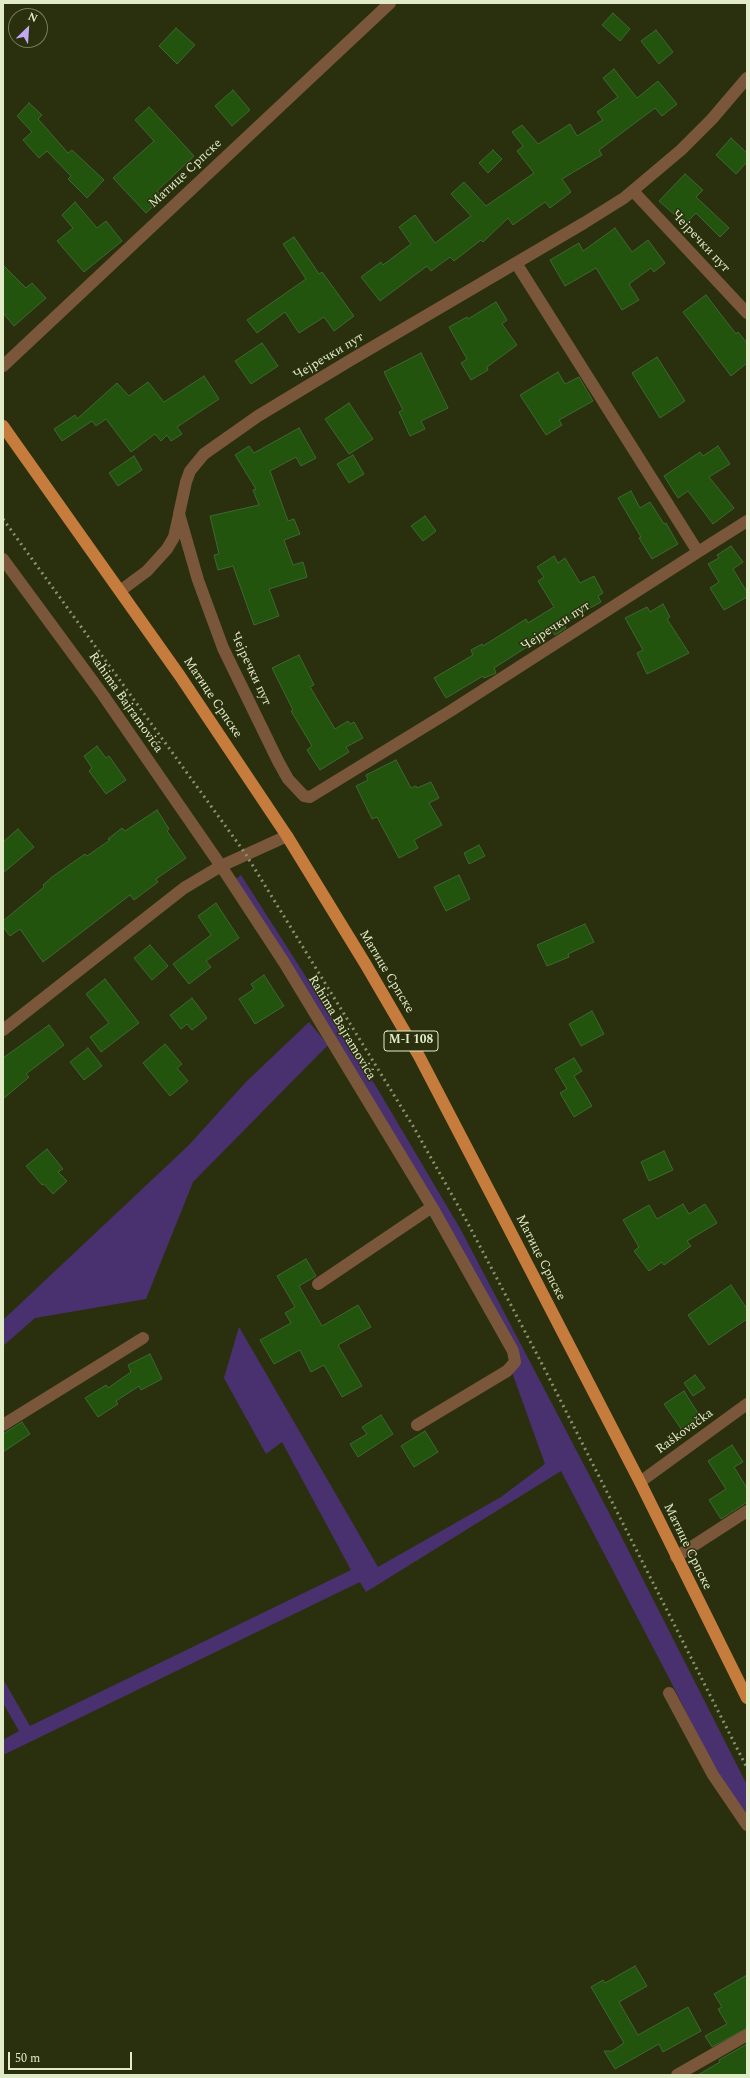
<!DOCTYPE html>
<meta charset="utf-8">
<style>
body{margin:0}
#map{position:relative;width:750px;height:2078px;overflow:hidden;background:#2a300d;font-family:Spectral,serif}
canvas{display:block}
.frame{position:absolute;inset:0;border:4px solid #e2ebc8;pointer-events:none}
.north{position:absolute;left:8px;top:8px;width:40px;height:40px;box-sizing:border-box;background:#2a300d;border:1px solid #747b58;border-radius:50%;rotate:25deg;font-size:11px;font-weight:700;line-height:16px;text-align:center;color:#e2ebc8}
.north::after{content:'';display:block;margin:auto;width:14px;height:18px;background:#c0a8f3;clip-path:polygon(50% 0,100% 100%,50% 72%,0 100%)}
.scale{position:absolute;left:8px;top:2052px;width:124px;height:18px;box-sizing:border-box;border:2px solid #e2ebc8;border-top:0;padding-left:5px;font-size:12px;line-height:14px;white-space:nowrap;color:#e2ebc8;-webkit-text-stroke:3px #2a300d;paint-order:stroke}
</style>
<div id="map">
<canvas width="750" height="2078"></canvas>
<div class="frame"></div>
<div class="north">N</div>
<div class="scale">50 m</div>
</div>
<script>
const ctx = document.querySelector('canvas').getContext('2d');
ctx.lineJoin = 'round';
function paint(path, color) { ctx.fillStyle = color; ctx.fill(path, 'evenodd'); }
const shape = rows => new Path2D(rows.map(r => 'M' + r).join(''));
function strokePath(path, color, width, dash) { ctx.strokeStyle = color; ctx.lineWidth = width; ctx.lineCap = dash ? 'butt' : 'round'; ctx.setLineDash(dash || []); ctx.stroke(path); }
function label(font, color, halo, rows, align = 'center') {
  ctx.font = font + ' Spectral,serif'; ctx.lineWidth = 3; ctx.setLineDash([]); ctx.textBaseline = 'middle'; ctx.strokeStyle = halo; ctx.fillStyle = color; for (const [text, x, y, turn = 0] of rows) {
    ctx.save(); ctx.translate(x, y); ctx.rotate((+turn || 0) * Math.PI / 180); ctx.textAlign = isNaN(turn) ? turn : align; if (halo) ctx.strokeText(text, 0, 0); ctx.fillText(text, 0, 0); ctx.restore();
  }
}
paint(shape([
 [241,875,377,1088,461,1230,618,1530,747,1785,747,1819,724,1788,670,1680,561,1471,366,1592,360,1582,3,1755,3,1740,19,1731,3,1703,3,1679,30,1726,351,1570,282,1442,266,1454,224,1378,239,1327,378,1567,501,1497,545,1464,509,1364,518,1359,231,883],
 [309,1022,328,1045,193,1182,146,1299,35,1318,3,1346,3,1320,189,1145,246,1082]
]), '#493170');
const building = shape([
 [613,13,630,29,620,41,602,25,613,13],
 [176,28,195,45,177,64,159,46,176,28],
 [656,30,673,52,659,64,641,41,656,30],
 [614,69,637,98,658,81,677,104,662,116,655,108,599,150,602,155,562,179,571,192,550,208,545,202,513,225,508,218,483,242,481,240,454,261,450,257,431,271,427,266,380,301,361,277,381,262,383,265,411,244,399,227,415,215,435,243,471,216,451,194,464,182,486,206,534,173,517,151,523,146,512,132,522,125,538,144,570,124,577,136,603,120,597,112,618,97,603,78,614,69],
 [233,90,250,110,232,126,215,106,233,90],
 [29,103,42,115,38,119,68,153,72,150,104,180,87,198,68,179,71,176,47,151,39,158,23,140,32,132,17,116,29,103],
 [149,107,194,156,157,191,163,197,146,213,113,178,154,141,135,120,149,107],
 [731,138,747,153,747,162,736,174,716,155,731,138],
 [493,150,502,159,488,173,479,163,493,150],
 [685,174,703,190,696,197,729,228,720,237,696,213,685,224,659,201,685,174],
 [75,202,97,228,106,221,122,241,84,272,57,241,73,228,62,215,75,202],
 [615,228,632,252,648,240,665,263,654,272,651,268,629,284,639,300,622,310,596,268,565,286,550,260,579,243,583,251,615,228],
 [294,237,319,274,322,272,354,316,334,331,324,317,299,333,285,312,257,333,247,320,306,279,283,244,294,237],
 [3,265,26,288,32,283,46,298,14,326,3,313,3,265],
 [706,295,736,334,738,332,747,343,747,363,731,376,683,312,706,295],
 [496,302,507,320,502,324,517,345,487,367,488,370,471,380,461,363,467,359,449,327,467,317,468,319,496,302],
 [262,343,278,366,251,384,235,361,262,343],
 [421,353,448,408,421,421,425,429,410,436,399,412,403,410,384,372,421,353],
 [657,357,685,401,660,418,632,373,657,357],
 [558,372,565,384,579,377,593,401,559,420,562,425,546,435,520,395,558,372],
 [204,376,219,399,177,427,182,434,171,441,167,435,161,441,155,434,131,452,106,419,96,426,92,421,62,441,54,429,75,415,77,419,117,383,129,396,148,382,164,402,204,376],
 [349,403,373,439,349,454,325,419,349,403],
 [299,428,316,458,301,466,296,457,270,471,288,521,294,519,300,534,284,540,293,565,303,562,307,577,269,589,279,616,254,625,233,566,218,570,214,555,219,554,210,516,259,505,253,490,256,489,235,455,249,446,254,453,299,428],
 [718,446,730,464,709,477,734,508,713,524,688,491,678,498,664,476,700,452,703,456,718,446],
 [353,455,364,474,349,483,337,464,353,455],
 [134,456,142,470,118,486,109,473,134,456],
 [631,491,640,508,650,502,664,524,666,523,678,544,652,559,639,538,641,537,618,498,631,491],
 [425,516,436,531,423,541,411,526,425,516],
 [731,546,743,562,733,569,747,592,747,597,724,610,710,588,719,582,708,564,719,558,717,555,731,546],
 [554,556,558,563,565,558,580,583,594,576,603,593,598,596,601,602,563,623,566,628,555,635,552,631,494,668,496,673,484,678,483,676,446,698,434,678,473,655,471,650,482,644,483,646,526,619,528,623,554,607,538,581,544,577,537,567,554,556],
 [663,604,670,617,667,619,689,653,647,674,637,653,643,650,625,618,647,607,650,612,663,604],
 [299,655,314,685,310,687,335,729,348,721,350,724,354,722,363,738,346,747,349,752,320,770,307,750,312,746,291,711,293,710,272,668,299,655],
 [97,746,106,758,109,756,126,780,106,794,89,771,92,768,84,756,97,746],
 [396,760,411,788,416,786,417,788,431,782,439,798,429,803,442,825,414,840,418,848,399,858,377,817,372,819,356,786,368,780,366,775,396,760],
 [157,810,169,829,167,831,186,858,156,879,158,882,134,900,130,895,43,962,20,929,10,936,3,927,3,921,44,887,43,885,52,877,85,854,87,856,110,840,108,839,122,828,125,831,157,810],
 [18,829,34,847,3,873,3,842,18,829],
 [479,845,485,856,469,864,464,853,479,845],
 [459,875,470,899,446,911,434,887,459,875],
 [216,903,239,938,206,961,211,967,189,984,173,964,211,935,198,916,216,903],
 [585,924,594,942,568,954,569,957,547,966,537,945,585,924],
 [150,945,168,966,152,980,134,958,150,945],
 [264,975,284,1006,255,1024,239,999,254,989,251,984,264,975],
 [105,979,139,1023,101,1052,90,1037,109,1023,86,994,105,979],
 [192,998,207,1018,192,1030,187,1024,181,1029,170,1015,192,998],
 [592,1011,604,1034,581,1046,569,1024,592,1011],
 [49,1025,64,1045,26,1074,29,1077,3,1099,3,1058,49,1025],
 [165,1044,182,1064,177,1068,188,1081,170,1096,143,1063,165,1044],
 [88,1048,102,1066,84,1080,70,1062,88,1048],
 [574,1058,582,1071,574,1076,592,1106,574,1117,560,1093,567,1089,555,1069,574,1058],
 [47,1149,63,1169,58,1172,67,1181,53,1194,44,1184,42,1185,26,1166,47,1149],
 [664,1151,673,1170,649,1181,641,1162,664,1151],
 [683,1204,689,1214,705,1204,717,1223,687,1241,691,1246,664,1265,662,1262,649,1271,634,1251,639,1247,623,1220,649,1205,657,1219,683,1204],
 [306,1259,316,1276,299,1286,322,1326,358,1305,371,1327,338,1345,362,1386,342,1397,324,1365,311,1372,300,1350,274,1364,260,1340,291,1323,285,1313,295,1307,277,1276,306,1259],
 [731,1285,747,1309,747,1319,709,1345,688,1315,731,1285],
 [150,1354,162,1379,141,1390,139,1386,116,1401,118,1404,98,1417,85,1398,106,1385,108,1388,131,1372,128,1365,150,1354],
 [695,1375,705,1388,693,1396,684,1383,695,1375],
 [684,1391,701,1418,682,1430,664,1404,684,1391],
 [381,1415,393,1434,358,1457,350,1444,367,1434,362,1427,381,1415],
 [22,1422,30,1434,3,1452,3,1434,22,1422],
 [425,1431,438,1452,414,1467,401,1446,425,1431],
 [732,1445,743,1462,734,1467,747,1488,747,1502,721,1519,709,1500,726,1489,708,1461,732,1445],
 [635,1966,647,1986,619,2002,638,2035,688,2007,701,2031,663,2052,659,2044,615,2069,604,2051,612,2051,624,2043,591,1987,603,1980,605,1983,635,1966],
 [747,1975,747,2028,712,2047,705,2036,727,2024,718,2009,722,2007,714,1994,747,1975],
 [747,2044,747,2075,698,2075,720,2062,719,2060,747,2044]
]);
paint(building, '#22540d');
strokePath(building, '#3f6732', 1);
strokePath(shape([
 [633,191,747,313],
 [516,263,698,552,452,710,310,797,304,796,288,779,278,761,223,648,198,580,179,514,186,482,190,471,204,454,258,416,349,361,584,223,624,198,681,150,712,119,747,78],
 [3,366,390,3],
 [698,552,747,521],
 [3,559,103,695,221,866,285,964,432,1207,318,1284],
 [120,591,147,571,167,549,174,537,179,515],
 [3,1030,184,888,221,866,287,836],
 [3,1425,143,1338],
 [417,1425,507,1371,515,1362,513,1351,432,1207],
 [640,1482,747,1404],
 [676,1557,747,1511],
 [669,1693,713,1775,747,1825],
 [677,2075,747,2035]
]), '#7a563a', 12);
strokePath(shape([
 [3,426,180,676,287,836,366,965,419,1056,505,1221,640,1482,747,1698]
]), '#c67c3d', 12);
strokePath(shape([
 [3,519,245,853,413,1126,465,1218,541,1362,747,1768]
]), '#8a916e', 3, [2, 4]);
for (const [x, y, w] of [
 [411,1041,54]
]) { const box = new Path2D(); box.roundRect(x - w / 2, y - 10, w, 20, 3); ctx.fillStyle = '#2a300d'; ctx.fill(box); strokePath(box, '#e2ebc8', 1); }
label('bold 12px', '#e2ebc8', null, [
 ["M-I 108",411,1041]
]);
label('13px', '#e2ebc8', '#2a300d', [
 ["Матице Српске",186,174,-43],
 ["Чејречки пут",700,242,47],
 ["Чејречки пут",329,357,-31],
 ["Чејречки пут",556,627,-33],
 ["Чејречки пут",250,669,65],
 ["Матице Српске",212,698,56],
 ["Rahima Bajramovića",125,703,55],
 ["Матице Српске",386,972,59],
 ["Rahima Bajramovića",341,1028,59],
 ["Матице Српске",540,1258,63],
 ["Raškovačka",685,1432,-36],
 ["Матице Српске",687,1547,64]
]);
</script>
